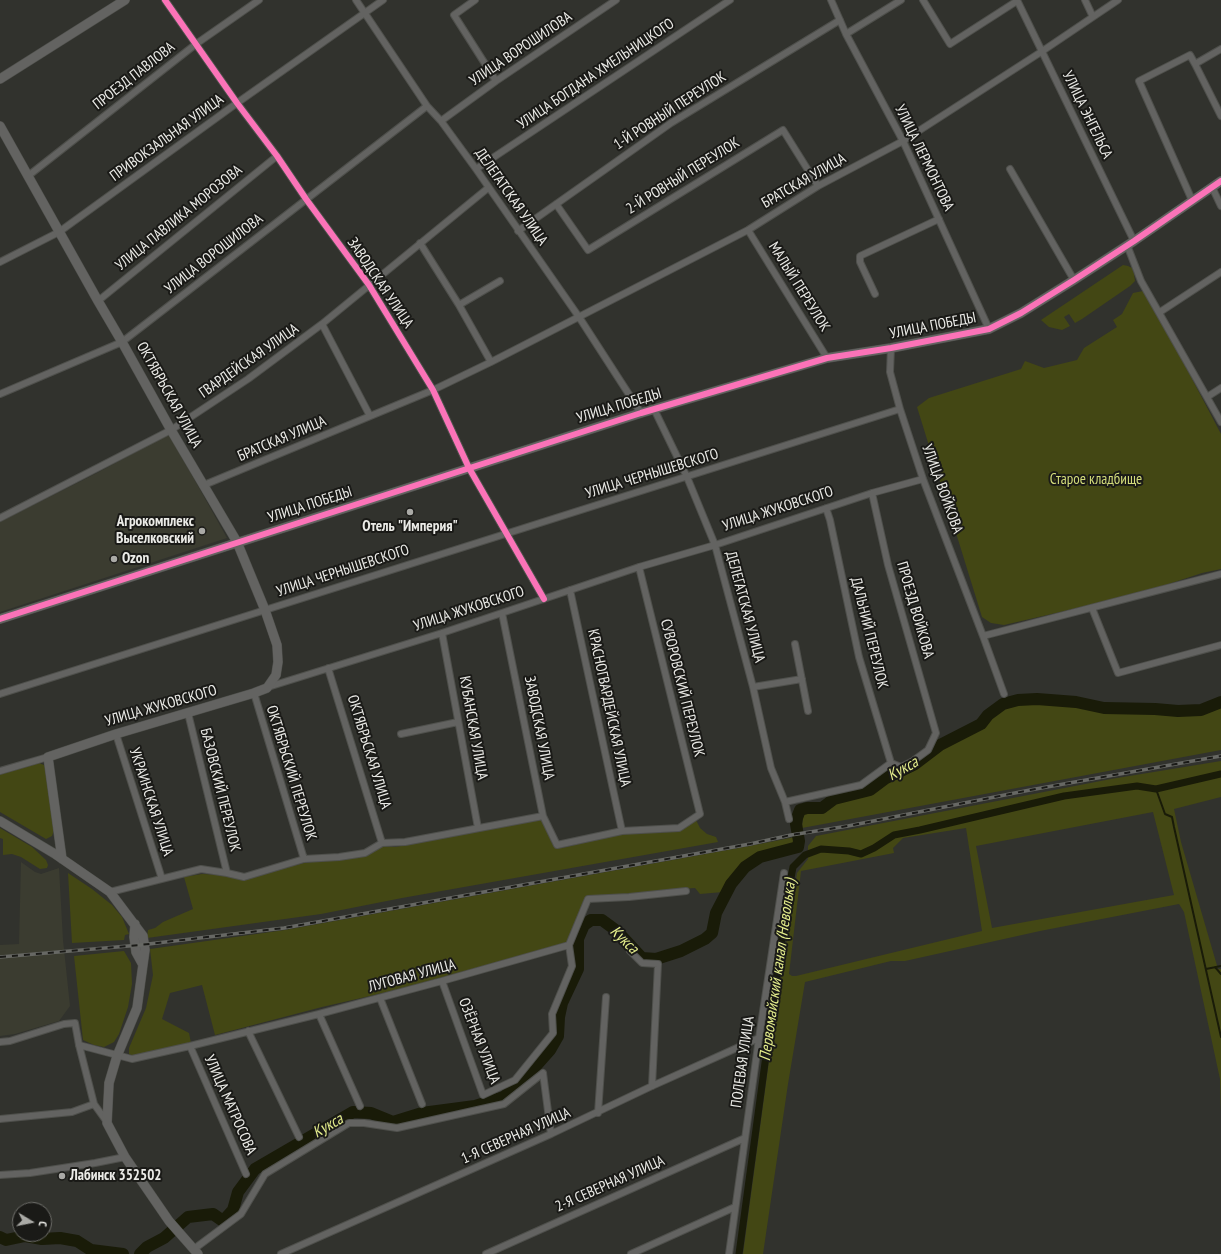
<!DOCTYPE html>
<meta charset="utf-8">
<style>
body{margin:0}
#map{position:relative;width:1221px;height:1254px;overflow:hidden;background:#31322d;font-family:"PT Sans Narrow",sans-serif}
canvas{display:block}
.north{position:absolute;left:12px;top:1202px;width:40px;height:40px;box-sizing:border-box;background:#1a1a17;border:1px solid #6e6e6a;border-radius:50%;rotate:100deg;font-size:11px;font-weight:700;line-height:16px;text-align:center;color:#ebebe7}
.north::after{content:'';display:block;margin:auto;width:14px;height:18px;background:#aaaaa6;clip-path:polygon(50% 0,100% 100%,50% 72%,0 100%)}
</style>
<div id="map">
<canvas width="1221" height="1254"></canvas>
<div class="north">С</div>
</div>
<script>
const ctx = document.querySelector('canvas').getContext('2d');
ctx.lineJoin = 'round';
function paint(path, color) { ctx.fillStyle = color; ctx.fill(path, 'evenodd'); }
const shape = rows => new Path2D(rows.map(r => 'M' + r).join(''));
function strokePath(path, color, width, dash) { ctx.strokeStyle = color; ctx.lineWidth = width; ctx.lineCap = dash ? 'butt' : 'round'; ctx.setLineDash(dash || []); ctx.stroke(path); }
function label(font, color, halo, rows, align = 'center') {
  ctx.font = font + ' "PT Sans Narrow",sans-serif'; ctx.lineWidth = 4; ctx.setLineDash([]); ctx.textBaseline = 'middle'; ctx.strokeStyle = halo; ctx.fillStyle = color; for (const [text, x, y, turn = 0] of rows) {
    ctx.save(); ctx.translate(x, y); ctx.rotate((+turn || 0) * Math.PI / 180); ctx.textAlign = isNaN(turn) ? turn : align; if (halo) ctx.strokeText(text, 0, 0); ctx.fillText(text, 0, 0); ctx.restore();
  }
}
paint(shape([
 [169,434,227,538,0,612,0,522,97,473],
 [21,862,35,872,41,874,59,868,63,940,70,1006,59,1021,15,1034,0,1036,0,945,19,944]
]), '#3b3c30');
paint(shape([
 [1123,265,1128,266,1132,268,1134,274,1135,281,1130,286,1082,319,1075,323,1069,314,1064,317,1070,326,1062,330,1049,327,1041,320],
 [1143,291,1149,297,1221,434,1221,569,1202,573,1138,594,1004,625,991,623,982,617,917,407,929,398,1021,369,1025,361,1044,368,1077,360,1084,348,1117,327,1113,320,1122,314,1133,293],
 [1037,701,1105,710,1179,713,1201,712,1221,705,1221,750,802,828,803,815,806,810,821,810,836,801,871,793,888,779,918,767,924,759,941,747,982,728,990,717,1004,706,1019,702],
 [1221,761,1221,797,1174,809,1181,842,1218,969,1221,969,1221,1112,1220,1079,1184,912,1179,904,1040,931,905,961,891,961,805,982,788,1084,763,1254,743,1254,773,1031,797,873,808,859,808,846,816,836,1111,779],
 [1153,812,1174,895,992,928,976,846],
 [966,828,982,931,796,976,792,976,789,974,801,871,894,853,893,848,903,838],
 [39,763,44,765,47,768,54,830,52,836,46,839,0,812,0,774],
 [541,819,554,847,562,848,623,833,673,832,687,826,696,820,700,828,707,834,716,837,718,842,402,898,321,914,147,938,148,930,155,928,163,922,193,909,184,877,202,874,224,875,243,879,304,863,340,859,366,855,383,846,395,847,407,845],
 [0,828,32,847,46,860,48,865,47,868,40,869,21,857,12,854,3,855,3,839,0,838],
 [795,837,794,846,750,859,743,865,735,873,723,892,700,894,695,888,665,890,628,896,589,897,584,900,567,943,396,990,322,1007,215,1035,202,985,170,993,162,1019,189,1033,191,1043,134,1056,129,1054,129,1048,146,1008,153,975,150,949,285,930,750,846],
 [68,873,92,889,112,905,122,917,129,934,125,935,124,940,72,943],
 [124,951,131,963,132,984,128,1007,119,1034,114,1042,104,1047,94,1045,83,1040,74,956]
]), '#434714');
strokePath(shape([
 [1156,789,1165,814,1172,817,1174,827,1221,1037],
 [1215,967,1221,974],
 [1206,969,1221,966]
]), '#191b08', 2);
strokePath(shape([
 [739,1254,788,894,793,867,805,855,821,849,849,851,861,854,874,848,894,835,920,830,1064,796,1137,786,1156,789,1221,774]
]), '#191b08', 7);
strokePath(shape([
 [0,1237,6,1240,25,1236,42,1239,60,1238,77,1241,91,1250,123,1254],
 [140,1254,147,1247,164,1238,188,1217,213,1214,223,1221,233,1210,238,1192,255,1169,353,1112,371,1113,393,1122,422,1113,475,1106,504,1097,526,1077,550,1050,558,1036,559,1017,562,1003,578,969,578,939,584,925,591,920,602,920,617,931,642,958,656,959,681,951,705,939,712,933,716,913,731,884,745,867,760,857,798,847,799,841,796,824,797,818,800,810,807,808,822,808,834,799,870,790,886,778,915,764,940,745,981,724,988,715,1003,704,1018,700,1037,699,1076,702,1104,708,1155,709,1178,711,1201,710,1221,702]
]), '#191b08', 12);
const street = shape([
 [165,0,237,103,277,156,306,199,369,285,433,390,469,468,544,599],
 [356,0,427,106,441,121,476,169,579,317,641,413],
 [475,0,454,15,496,81],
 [831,0,846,34,903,141,989,329],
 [923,0,950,44,1017,1],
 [1017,0,1134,241],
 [1085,0,1093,17],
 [846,34,901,0],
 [1195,64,1221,116],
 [441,121,496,81,616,0],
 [476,169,730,0],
 [1010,169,1074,280],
 [28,176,196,44,259,0],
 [1212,187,1221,206],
 [1192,200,1139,81,1190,55,1195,64,1221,49],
 [556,204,588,250,783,130,818,186],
 [748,230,827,358],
 [518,231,671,123,840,20],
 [420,243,459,305,491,362],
 [1127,245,1141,281,1221,422],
 [0,262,59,232,237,103,383,0],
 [875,294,860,262,860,256,939,219],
 [98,301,277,156],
 [459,305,500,281],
 [1160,312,1221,272],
 [322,324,370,416],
 [891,348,890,372,900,409,923,479,983,636,1221,574],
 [0,394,122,342,427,106],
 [1207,397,1221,388],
 [654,409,687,477,715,545,753,687,771,768,785,802,789,819],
 [204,485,433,390,491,362,748,230,818,186,903,141,1041,52,1118,0],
 [826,508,830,520,859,657,891,763],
 [0,518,171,430,248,379,322,324,488,188],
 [570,590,622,831],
 [1092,608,1118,673,1221,645],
 [502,613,543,816,557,845,622,831,679,828,700,814,639,567],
 [442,633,478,828],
 [983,636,1004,694],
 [795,644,808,711],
 [328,668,382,843],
 [268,687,442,633,639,567,715,545,872,493,923,479],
 [753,687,802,679],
 [254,693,304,859],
 [0,694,900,409],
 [188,713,227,873],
 [116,734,162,879],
 [401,734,458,722],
 [0,771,48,757],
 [785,802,861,785,891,763,901,767,913,761,928,750,936,733,888,565,872,493],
 [110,892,201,869,227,873,244,877,304,859,339,857,365,853,382,843,405,842,543,816],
 [630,951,642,963,658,964,652,1086],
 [442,981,483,1095,515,1080,553,1033,552,1014,572,966,569,945],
 [380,998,422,1104],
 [319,1014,360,1106],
 [248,1031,299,1137],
 [0,1042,10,1041,64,1024,75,1023,79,1045,94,1104,107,1122],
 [79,1045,132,1059,190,1046,319,1014,442,981,569,945,588,899,629,897,686,891],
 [190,1046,246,1174],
 [543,1073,551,1134],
 [598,1113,606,997],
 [0,1119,72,1112,94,1104],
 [0,1175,30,1173,95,1163,125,1157],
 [194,1249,241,1214,265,1174,349,1123,364,1123,397,1128,504,1104,543,1073],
 [281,1254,551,1134,652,1086,759,1038],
 [486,1254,745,1138],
 [631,1254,735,1207],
 [729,1254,759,1038,784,873]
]);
const secondary = shape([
 [0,79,125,0],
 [0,126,98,301,122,342,171,430,237,542,265,610,277,645,278,662,276,675,267,688,254,693,116,734,48,757,62,859],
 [0,619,641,413,827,358,891,348,989,329,1021,313,1074,280,1134,241,1221,181],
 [0,821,55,854,110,892,143,936,145,950,137,1008,117,1056,109,1083,107,1123,125,1157,169,1221,198,1254],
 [135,924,134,937,136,952,142,963]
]);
strokePath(street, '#4f504c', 8);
strokePath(secondary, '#4f504c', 10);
strokePath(street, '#636361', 6);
strokePath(secondary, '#636361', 9);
const rail = shape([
 [0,957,140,945,284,928,750,844,791,835,848,826,1030,790,1221,756]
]);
strokePath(rail, '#676864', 3.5);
strokePath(rail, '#1a1a17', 2, [6]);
strokePath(shape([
 [165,0,237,103,277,156,306,199,369,285,433,390,469,468,544,599],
 [0,619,641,413,827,358,891,348,989,329,1021,313,1074,280,1134,241,1221,181]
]), '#fb73b8', 6);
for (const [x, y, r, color] of [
 [410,512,4,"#aaaaa6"],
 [202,531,4,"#aaaaa6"],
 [114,559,4,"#aaaaa6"],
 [62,1176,4,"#aaaaa6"]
]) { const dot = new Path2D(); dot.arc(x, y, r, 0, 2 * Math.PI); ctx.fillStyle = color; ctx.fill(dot); strokePath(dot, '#1a1a17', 1.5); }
label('15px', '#ebebe7', '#1a1a17', [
 ["УЛИЦА ВОРОШИЛОВА",521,49,-34],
 ["УЛИЦА БОГДАНА ХМЕЛЬНИЦКОГО",596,74,-34],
 ["ПРОЕЗД ПАВЛОВА",134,76,-38],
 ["1-Й РОВНЫЙ ПЕРЕУЛОК",670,111,-33],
 ["УЛИЦА ЭНГЕЛЬСА",1087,115,64],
 ["ПРИВОКЗАЛЬНАЯ УЛИЦА",167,138,-36],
 ["УЛИЦА ЛЕРМОНТОВА",924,158,64],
 ["2-Й РОВНЫЙ ПЕРЕУЛОК",683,176,-32],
 ["БРАТСКАЯ УЛИЦА",804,181,-30],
 ["ДЕЛЕГАТСКАЯ УЛИЦА",511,197,55],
 ["УЛИЦА ПАВЛИКА МОРОЗОВА",179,218,-39],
 ["УЛИЦА ВОРОШИЛОВА",214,254,-38],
 ["ЗАВОДСКАЯ УЛИЦА",380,283,56],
 ["МАЛЫЙ ПЕРЕУЛОК",799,287,58],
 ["УЛИЦА ПОБЕДЫ",933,326,-11],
 ["ГВАРДЕЙСКАЯ УЛИЦА",249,361,-35],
 ["ОКТЯБРЬСКАЯ УЛИЦА",169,395,61],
 ["УЛИЦА ПОБЕДЫ",619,406,-17],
 ["БРАТСКАЯ УЛИЦА",282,439,-23],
 ["УЛИЦА ЧЕРНЫШЕВСКОГО",652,474,-17],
 ["УЛИЦА ВОЙКОВА",942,489,70],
 ["УЛИЦА ПОБЕДЫ",310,505,-18],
 ["УЛИЦА ЖУКОВСКОГО",778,509,-18],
 ["УЛИЦА ЧЕРНЫШЕВСКОГО",343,571,-18],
 ["ДЕЛЕГАТСКАЯ УЛИЦА",745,607,75],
 ["УЛИЦА ЖУКОВСКОГО",469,609,-18],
 ["ПРОЕЗД ВОЙКОВА",915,610,74],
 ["ДАЛЬНИЙ ПЕРЕУЛОК",869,633,76],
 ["СУВОРОВСКИЙ ПЕРЕУЛОК",682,688,76],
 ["УЛИЦА ЖУКОВСКОГО",161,706,-16],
 ["КРАСНОГВАРДЕЙСКАЯ УЛИЦА",609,708,78],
 ["КУБАНСКАЯ УЛИЦА",473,728,80],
 ["ЗАВОДСКАЯ УЛИЦА",539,728,79],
 ["ОКТЯБРЬСКАЯ УЛИЦА",369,752,73],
 ["ОКТЯБРЬСКИЙ ПЕРЕУЛОК",291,773,73],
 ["БАЗОВСКИЙ ПЕРЕУЛОК",220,790,76],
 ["УКРАИНСКАЯ УЛИЦА",151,802,72],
 ["ЛУГОВАЯ УЛИЦА",412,976,-15],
 ["ОЗЁРНАЯ УЛИЦА",479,1041,69],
 ["ПОЛЕВАЯ УЛИЦА",743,1062,-82],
 ["УЛИЦА МАТРОСОВА",230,1105,66],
 ["1-Я СЕВЕРНАЯ УЛИЦА",516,1136,-24],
 ["2-Я СЕВЕРНАЯ УЛИЦА",610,1184,-24]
]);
label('15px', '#d3dc7b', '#1a1a17', [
 ["Старое кладбище",1096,480]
]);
label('bold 15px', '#ebebe7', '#1a1a17', [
 ["Агрокомплекс",194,522,"right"],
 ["Выселковский",194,539,"right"],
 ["Отель \"Империя\"",410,527,"center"],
 ["Ozon",122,559],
 ["Лабинск 352502",70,1176]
], 'left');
label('italic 16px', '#e5ee8c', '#1a1a17', [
 ["Кукса",903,769,-29],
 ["Кукса",624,940,44],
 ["Первомайский канал (Неволька)",778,970,-82],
 ["Кукса",328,1126,-30]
]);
</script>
